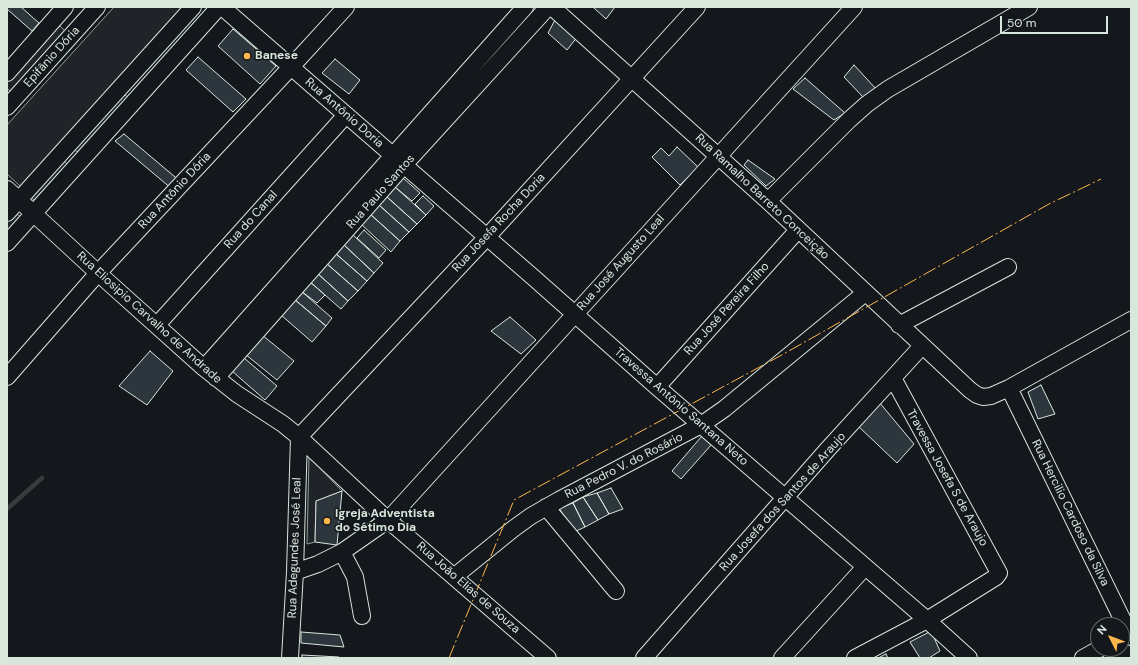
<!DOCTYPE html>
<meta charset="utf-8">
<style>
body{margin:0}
#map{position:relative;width:1138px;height:665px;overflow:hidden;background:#14181c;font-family:"DM Sans",sans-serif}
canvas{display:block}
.frame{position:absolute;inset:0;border:8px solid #d8e6dc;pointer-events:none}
.north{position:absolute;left:1090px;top:617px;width:40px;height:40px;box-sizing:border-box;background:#14181c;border:1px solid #626a69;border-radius:50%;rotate:312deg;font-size:11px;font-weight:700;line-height:16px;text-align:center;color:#d8e6dc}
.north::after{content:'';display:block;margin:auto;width:14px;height:18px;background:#ffb74d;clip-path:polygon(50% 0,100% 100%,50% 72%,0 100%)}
.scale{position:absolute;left:1000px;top:16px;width:108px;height:18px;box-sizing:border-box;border:2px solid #d8e6dc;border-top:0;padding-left:5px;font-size:12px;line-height:14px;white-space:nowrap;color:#d8e6dc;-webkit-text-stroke:3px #14181c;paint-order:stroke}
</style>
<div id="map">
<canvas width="1138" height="665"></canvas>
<div class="frame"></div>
<div class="north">N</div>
<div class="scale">50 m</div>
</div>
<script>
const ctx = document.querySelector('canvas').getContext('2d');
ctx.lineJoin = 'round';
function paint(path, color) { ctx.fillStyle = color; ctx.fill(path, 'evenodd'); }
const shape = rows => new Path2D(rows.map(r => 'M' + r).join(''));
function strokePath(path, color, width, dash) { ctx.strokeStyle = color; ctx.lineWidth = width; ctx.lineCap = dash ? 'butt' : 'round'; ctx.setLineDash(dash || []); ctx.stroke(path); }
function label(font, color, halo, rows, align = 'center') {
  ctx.font = font + ' "DM Sans",sans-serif'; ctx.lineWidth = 3; ctx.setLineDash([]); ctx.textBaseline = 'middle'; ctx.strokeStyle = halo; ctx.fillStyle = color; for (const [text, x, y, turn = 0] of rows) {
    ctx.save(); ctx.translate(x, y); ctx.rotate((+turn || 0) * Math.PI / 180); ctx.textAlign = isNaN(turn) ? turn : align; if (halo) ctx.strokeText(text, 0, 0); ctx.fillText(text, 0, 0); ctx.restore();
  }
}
const green = shape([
 [114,7,184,7,21,187,7,174,7,125,114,7],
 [59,25,65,31,11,92,7,88,7,83,59,25],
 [121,93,128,97,77,152,72,147,121,93],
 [63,160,67,164,34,200,29,196,63,160],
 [15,213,21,217,7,234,7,222,15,213],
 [309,457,342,491,316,501,315,542,307,544,309,457]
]);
paint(green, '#202428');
strokePath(green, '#939e99', 1);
strokePath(shape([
 [7,509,42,478]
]), '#363b3e', 4.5);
const building = shape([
 [7,7,21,7,39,23,32,31,7,9,7,7],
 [593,7,615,7,606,19,593,7],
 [555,20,578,36,567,50,548,33,555,20],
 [233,29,276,66,260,84,218,46,233,29],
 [198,57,246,99,233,112,186,70,198,57],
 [335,59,360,80,349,94,322,73,335,59],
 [854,65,877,90,863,97,844,77,854,65],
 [805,78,845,113,834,120,793,89,805,78],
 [124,134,181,182,172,189,115,141,124,134],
 [677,147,698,167,680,185,652,157,661,148,669,156,677,147],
 [748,160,775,179,766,186,744,165,748,160],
 [403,178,420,193,412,201,395,187,403,178],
 [395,187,426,215,417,224,387,197,395,187],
 [423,196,434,206,426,215,415,204,423,196],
 [387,197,417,224,409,232,379,205,387,197],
 [379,205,409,232,400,241,370,214,379,205],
 [370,214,400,241,391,252,361,224,370,214],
 [364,230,386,250,379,258,357,238,364,230],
 [352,234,383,263,374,273,343,244,352,234],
 [343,244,374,273,367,281,335,253,343,244],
 [335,253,367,281,358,291,326,263,335,253],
 [326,263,358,291,348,301,317,273,326,263],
 [317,273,348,301,341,309,309,281,317,273],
 [309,281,325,295,317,303,301,291,309,281],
 [301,291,332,318,326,326,294,299,301,291],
 [294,299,326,326,312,342,281,315,294,299],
 [510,317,536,340,521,354,491,331,510,317],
 [262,335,294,361,277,380,245,354,262,335],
 [150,351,173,371,147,405,119,386,150,351],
 [244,358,277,386,265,400,232,371,244,358],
 [1041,385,1055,414,1038,419,1028,392,1041,385],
 [879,402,914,444,897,463,858,426,879,402],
 [702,436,712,444,681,479,672,471,702,436],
 [611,488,623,509,609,514,597,493,611,488],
 [342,491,337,545,315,542,316,501,342,491],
 [597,493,609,514,598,520,583,497,597,493],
 [583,497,598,520,585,527,573,503,583,497],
 [573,503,585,527,574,532,559,508,573,503],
 [931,631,940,651,929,658,920,658,910,642,931,631],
 [301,632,340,635,344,647,301,643,301,632],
 [886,654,888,658,878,658,886,654],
 [302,655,339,657,339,658,302,658,302,655]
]);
paint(building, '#2c363c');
strokePath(building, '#d8e6dc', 1);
const minor = shape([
 [222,7,534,278,657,387,927,620,969,658],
 [552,7,768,201,970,390,977,395,983,397,991,396,1009,388,1131,320],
 [7,73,65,7],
 [7,107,97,7],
 [7,189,98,273,204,368,237,394,283,424,299,437,388,520,548,658],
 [768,201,849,120,867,104,888,89,1029,7],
 [7,213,193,7],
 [7,243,219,7],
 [157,325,346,115],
 [899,325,1008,267],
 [204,368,525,7],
 [7,377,98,273,291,67,346,7],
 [216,378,404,165,548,7],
 [657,387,798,230],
 [1009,388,1131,637],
 [299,437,487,237,697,7],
 [546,507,616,591],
 [342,552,355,577,362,616],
 [295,572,318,564,342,552,388,520,854,7],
 [455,576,513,529,531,516,559,500,701,425,724,409,865,293],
 [290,658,295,572,299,437],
 [644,658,827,450,922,346],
 [782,658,865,567],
 [855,658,927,620,996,577,999,573,893,378],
 [1083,658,1099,649]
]);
strokePath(minor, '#d8e6dc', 18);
strokePath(minor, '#14181c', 16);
strokePath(shape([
 [449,658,514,500,780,356,1049,204,1101,179]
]), '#ffb74d', 1, [14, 3, 2, 3]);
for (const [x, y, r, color] of [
 [247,56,4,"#ffb74d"],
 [327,521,4,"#ffb74d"]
]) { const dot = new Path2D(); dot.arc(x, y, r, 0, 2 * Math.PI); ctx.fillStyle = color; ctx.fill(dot); strokePath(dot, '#14181c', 1.5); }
label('bold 12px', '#d8e6dc', '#14181c', [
 ["Banese",255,56],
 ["Igreja Adventista",335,514],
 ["do Sétimo Dia",335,528]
], 'left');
label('12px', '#d8e6dc', '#14181c', [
 ["Epifânio Dória",52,57,-48],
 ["Rua Antônio Doria",344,113,41],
 ["Rua Antônio Dória",175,191,-47],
 ["Rua Paulo Santos",381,192,-48],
 ["Rua Ramalho Barreto Conceição",762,197,43],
 ["Rua do Canal",251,220,-48],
 ["Rua Josefa Rocha Doria",499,223,-47],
 ["Rua José Augusto Leal",621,263,-48],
 ["Rua José Pereira Filho",727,309,-48],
 ["Rua Eliosipio Carvalho de Andrade",149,318,42],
 ["Travessa Antônio Santana Neto",681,407,41],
 ["Rua Pedro V. do Rosário",624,466,-27],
 ["Travessa Josefa S de Araujo",947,478,61],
 ["Rua Josefa dos Santos de Araujo",783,502,-48],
 ["Rua Hercilio Cardoso da Silva",1070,513,64],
 ["Rua Adegundes José Leal",295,548,-88],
 ["Rua João Elias de Souza",468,588,41]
]);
</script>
